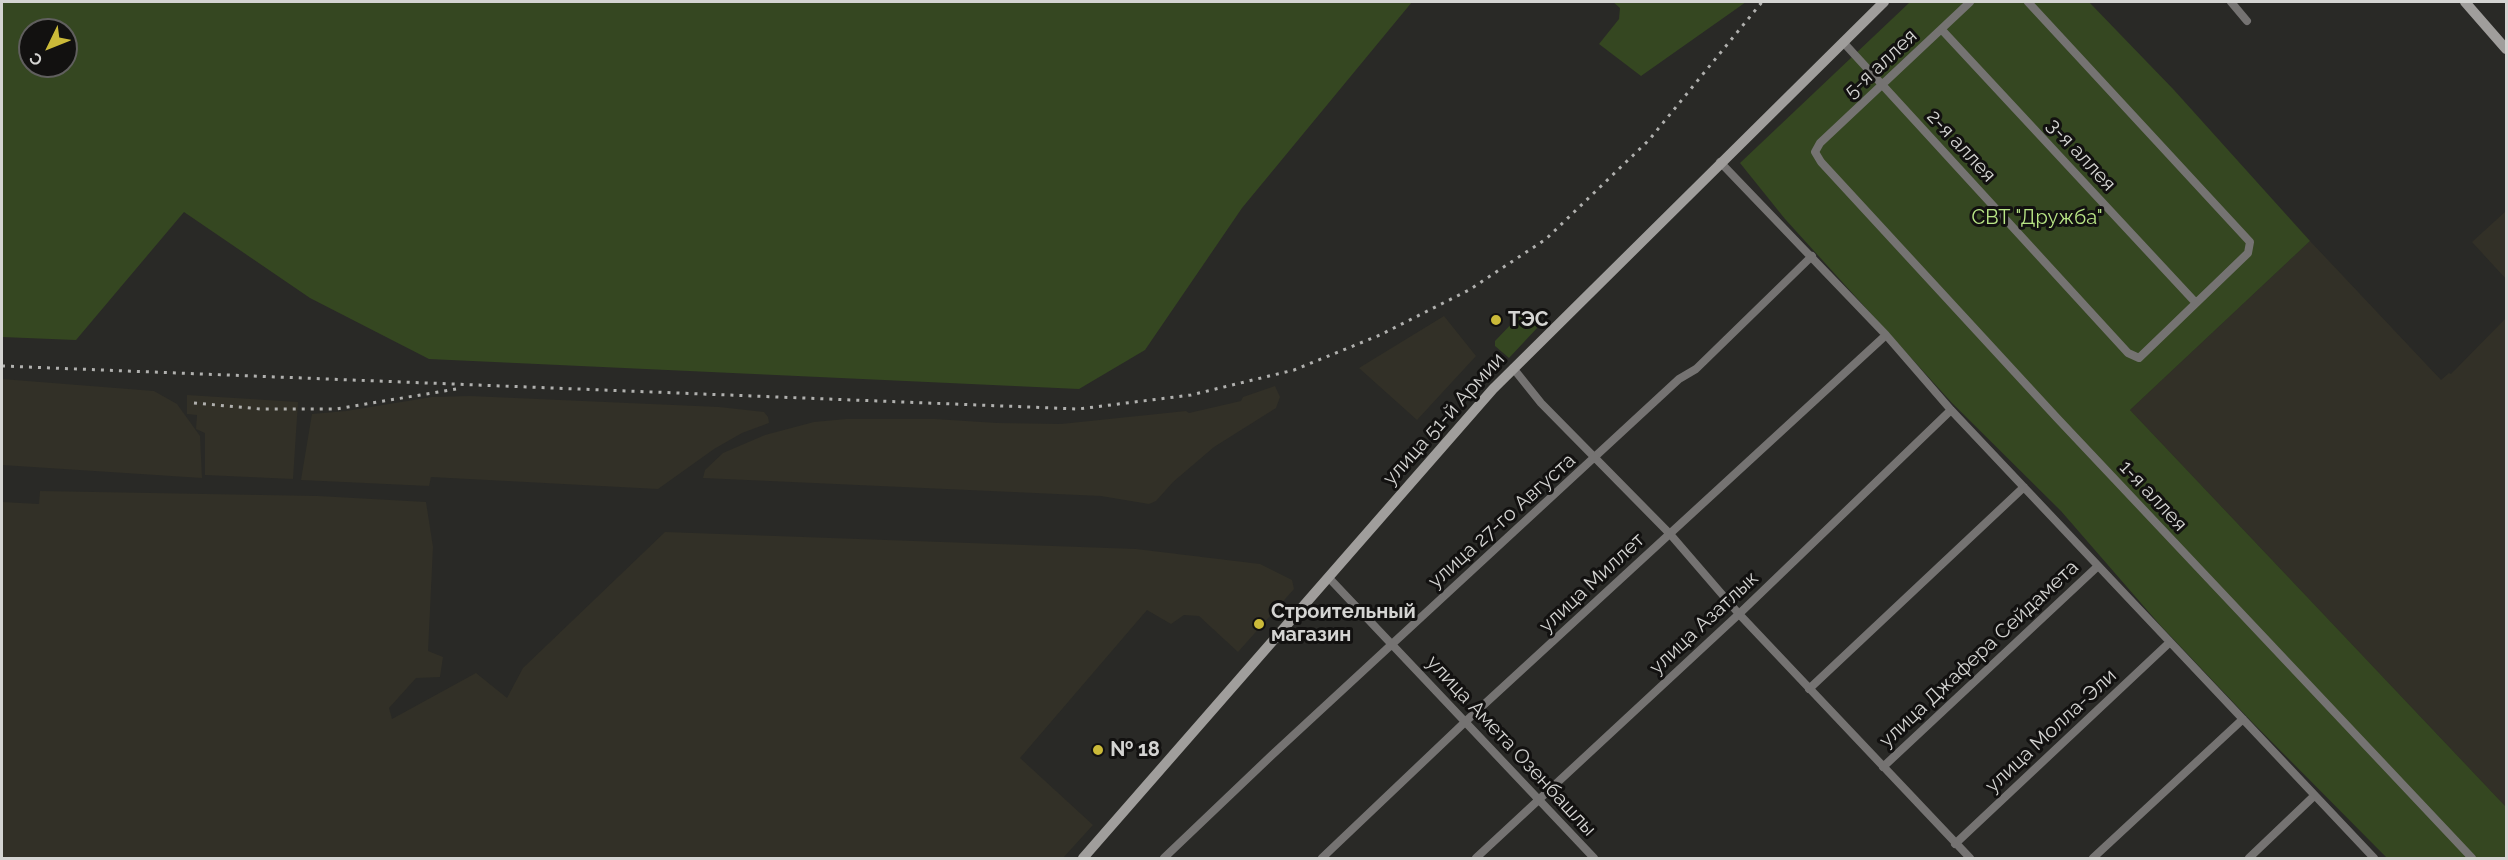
<!DOCTYPE html>
<meta charset="utf-8">
<style>
body{margin:0}
#map{position:relative;width:2508px;height:860px;overflow:hidden;background:#292926;font-family:Raleway,sans-serif}
canvas{display:block}
.frame{position:absolute;inset:0;border:3px solid #d4d4d2;pointer-events:none}
.north{position:absolute;left:18px;top:18px;width:60px;height:60px;box-sizing:border-box;background:#121110;border:2px solid #605f5e;border-radius:50%;rotate:227deg;font-size:16px;font-weight:700;line-height:24px;text-align:center;color:#d4d4d2}
.north::after{content:'';display:block;margin:auto;width:21px;height:27px;background:#cbba39;clip-path:polygon(50% 0,100% 100%,50% 72%,0 100%)}
</style>
<div id="map">
<canvas width="2508" height="860"></canvas>
<div class="frame"></div>
<div class="north">С</div>
</div>
<script>
const ctx = document.querySelector('canvas').getContext('2d');
ctx.lineJoin = 'round';
function paint(path, color) { ctx.fillStyle = color; ctx.fill(path, 'evenodd'); }
const shape = rows => new Path2D(rows.map(r => 'M' + r).join(''));
function strokePath(path, color, width, dash) { ctx.strokeStyle = color; ctx.lineWidth = width; ctx.lineCap = dash ? 'butt' : 'round'; ctx.setLineDash(dash || []); ctx.stroke(path); }
function label(font, color, halo, rows, align = 'center') {
  ctx.font = font + ' Raleway,sans-serif'; ctx.lineWidth = 6; ctx.setLineDash([]); ctx.textBaseline = 'middle'; ctx.strokeStyle = halo; ctx.fillStyle = color; for (const [text, x, y, turn = 0] of rows) {
    ctx.save(); ctx.translate(x, y); ctx.rotate((+turn || 0) * Math.PI / 180); ctx.textAlign = isNaN(turn) ? turn : align; if (halo) ctx.strokeText(text, 0, 0); ctx.fillText(text, 0, 0); ctx.restore();
  }
}
paint(shape([
 [2506,211,2506,279,2472,242],
 [2310,241,2441,380,2449,373,2451,374,2506,318,2506,807,2130,410],
 [1444,316,1476,356,1417,420,1359,368],
 [2,379,154,391,177,404,200,436,202,478,2,465],
 [1275,386,1280,397,1276,408,1214,447,1173,482,1156,501,1149,504,1101,496,703,478,705,470,723,453,765,435,814,422,846,419,935,419,997,423,1061,424,1186,411,1189,413,1241,401,1243,397],
 [187,395,298,402,293,479,205,475,205,433,196,429,197,415,187,414],
 [470,396,719,407,764,412,768,417,769,423,742,433,714,449,658,489,431,477,429,486,301,480,312,414,346,411,432,397],
 [40,491,318,496,426,502,433,547,428,651,443,657,440,677,416,678,389,708,392,719,476,673,507,698,523,668,665,532,1136,549,1260,564,1292,580,1294,589,1238,652,1199,616,1184,615,1171,624,1147,610,1020,758,1093,825,1063,858,2,858,2,502,39,504]
]), '#323027');
paint(shape([
 [2,2,1412,2,1242,208,1145,350,1079,389,429,359,310,298,184,212,76,340,2,337],
 [30,30,66,30,66,66,30,66],
 [1613,2,1746,2,1641,76,1599,44,1619,19,1620,8],
 [1910,2,2089,2,2174,90,2310,241,2130,410,2506,807,2506,858,2387,858,2251,721,2160,625,2061,511,1952,403,1785,219,1740,163],
 [1525,315,1532,319,1538,327,1509,358,1495,346,1495,341,1519,316]
]), '#354721');
strokePath(shape([
 [1970,2,1820,143,1815,152,1821,162,2057,418,2472,858],
 [2231,2,2247,21],
 [1942,30,2196,303],
 [1843,42,2128,353,2139,358,2248,253,2250,242,2028,2],
 [1720,162,1886,335,1951,410,2374,858],
 [1513,368,1541,403,1670,534,1739,614,1970,858],
 [1329,578,1594,858],
 [1809,689,2024,487],
 [1883,767,2098,566],
 [1955,844,2170,642],
 [1164,858,1272,755,1679,379,1696,369,1812,256],
 [1322,858,1465,722,1886,335],
 [1476,858,1739,614,1951,410],
 [2093,858,2243,719],
 [2249,858,2314,796]
]), '#757372', 8);
strokePath(shape([
 [2465,2,2506,49],
 [1083,858,1493,389,1884,2]
]), '#a09e9c', 10);
strokePath(shape([
 [2,366,1078,409,1191,395,1294,370,1380,335,1469,290,1546,239,1649,140,1762,2],
 [194,403,261,409,336,409,456,389]
]), '#b0b0ae', 3, [3, 6]);
for (const [x, y, r, color] of [
 [1496,320,6,"#cbba39"],
 [1259,624,6,"#cbba39"],
 [1098,750,6,"#cbba39"]
]) { const dot = new Path2D(); dot.arc(x, y, r, 0, 2 * Math.PI); ctx.fillStyle = color; ctx.fill(dot); strokePath(dot, '#121110', 2); }
label('20px', '#d4d4d2', '#121110', [
 ["5-я аллея",1881,64,-43],
 ["2-я аллея",1961,146,47],
 ["3-я аллея",2081,155,47],
 ["улица 51-й Армии",1444,419,-48],
 ["1-я аллея",2153,496,47],
 ["улица 27-го Августа",1502,521,-42],
 ["улица Миллет",1592,583,-43],
 ["улица Азатлык",1704,623,-43],
 ["улица Джафера Сейдамета",1979,654,-43],
 ["улица Молла-Эли",2051,731,-43],
 ["улица Амета Озенбашлы",1511,746,47]
]);
label('20px', '#b9e686', '#121110', [
 ["СВТ \"Дружба\"",2037,218]
]);
label('bold 20px', '#d4d4d2', '#121110', [
 ["ТЭС",1508,320],
 ["Строительный",1271,612],
 ["магазин",1271,635],
 ["№ 18",1110,750]
], 'left');
</script>
